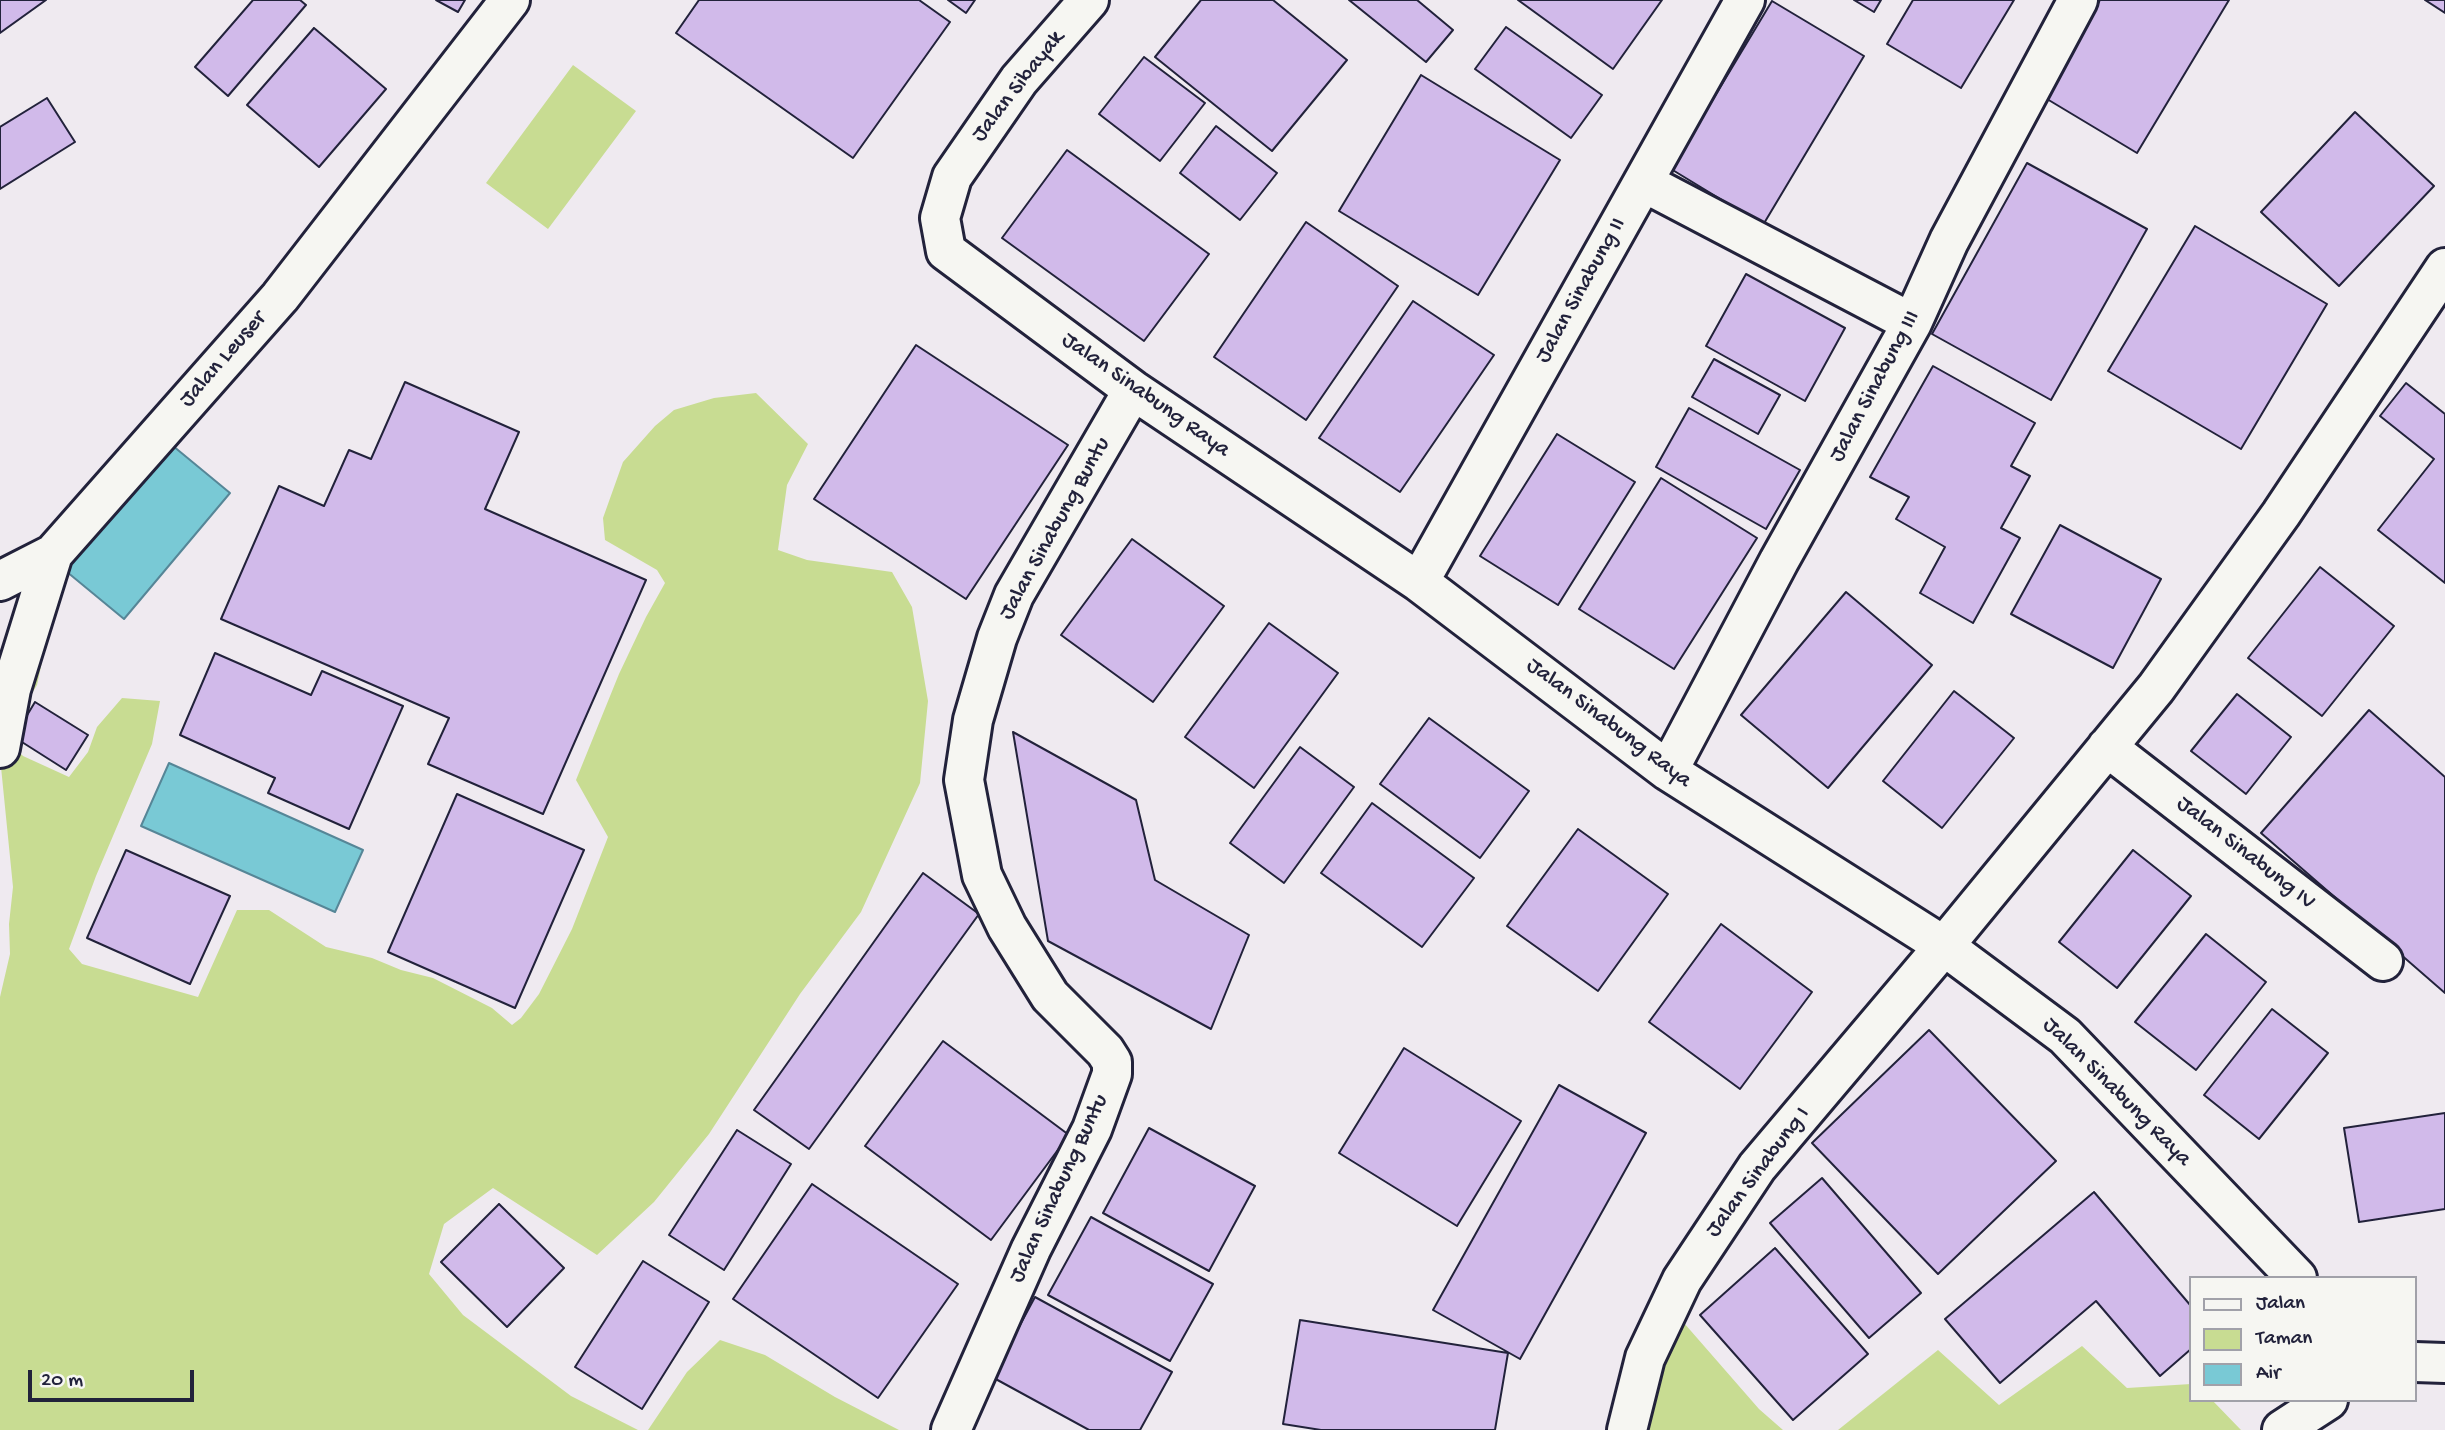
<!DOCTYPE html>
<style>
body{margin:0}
#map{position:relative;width:2445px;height:1430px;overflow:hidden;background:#efeaf0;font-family:"Gochi Hand",sans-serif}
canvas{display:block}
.legend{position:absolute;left:2189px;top:1276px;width:228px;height:126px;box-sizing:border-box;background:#f6f6f2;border:2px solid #a1a1a9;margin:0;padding:9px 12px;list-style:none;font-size:21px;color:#22223b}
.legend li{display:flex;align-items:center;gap:14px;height:35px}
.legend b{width:35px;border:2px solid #a1a1a9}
.scale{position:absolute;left:28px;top:1370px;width:166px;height:32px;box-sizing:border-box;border:4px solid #22223b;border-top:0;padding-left:9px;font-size:21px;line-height:24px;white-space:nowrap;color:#22223b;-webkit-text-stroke:5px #f6f6f2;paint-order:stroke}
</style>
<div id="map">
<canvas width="2445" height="1430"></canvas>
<ul class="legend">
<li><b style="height:9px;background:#f6f6f2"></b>Jalan</li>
<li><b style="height:19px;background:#c8dc92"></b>Taman</li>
<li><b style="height:19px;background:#79c9d5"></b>Air</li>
</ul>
<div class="scale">20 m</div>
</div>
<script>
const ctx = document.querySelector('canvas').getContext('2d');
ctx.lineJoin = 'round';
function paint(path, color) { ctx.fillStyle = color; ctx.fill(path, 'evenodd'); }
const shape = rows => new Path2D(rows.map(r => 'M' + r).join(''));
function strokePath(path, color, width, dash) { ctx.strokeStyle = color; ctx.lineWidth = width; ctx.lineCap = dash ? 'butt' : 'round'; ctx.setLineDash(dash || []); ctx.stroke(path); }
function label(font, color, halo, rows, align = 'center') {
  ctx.font = font + ' "Gochi Hand",sans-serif'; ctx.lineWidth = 7; ctx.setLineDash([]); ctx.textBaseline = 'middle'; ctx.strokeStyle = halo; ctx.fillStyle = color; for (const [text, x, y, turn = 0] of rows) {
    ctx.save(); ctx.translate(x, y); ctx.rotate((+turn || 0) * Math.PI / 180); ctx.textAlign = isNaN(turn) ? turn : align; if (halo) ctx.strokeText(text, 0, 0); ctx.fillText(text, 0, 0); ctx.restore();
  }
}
paint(shape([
 [573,65,636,111,548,229,486,183],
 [756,393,808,444,787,485,778,550,807,560,892,572,912,607,928,701,920,783,861,912,800,994,709,1134,654,1202,597,1255,493,1188,444,1224,429,1274,463,1315,571,1396,638,1430,0,1430,0,997,10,954,9,924,13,887,0,757,18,640,43,657,37,685,5,738,23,756,69,777,88,752,97,727,122,698,160,701,152,744,96,876,69,949,82,964,198,997,237,910,269,910,326,947,372,958,401,970,433,978,492,1008,512,1025,521,1018,539,994,572,929,608,837,576,780,619,674,646,617,665,583,657,570,605,540,603,518,623,462,655,426,674,410,714,398],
 [1684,1323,1759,1409,1783,1430,1649,1430,1654,1388],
 [720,1340,765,1355,835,1397,899,1430,648,1430,687,1372],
 [2082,1346,2127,1388,2191,1384,2191,1400,2212,1400,2241,1430,1838,1430,1938,1350,1999,1405]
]), '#c8dc92');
const water = shape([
 [167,441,230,493,124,619,61,567,167,441],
 [169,763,363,850,335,912,141,826,169,763]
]);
paint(water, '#79c9d5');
strokePath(water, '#568697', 2);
const building = shape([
 [0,0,46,0,0,33,0,0],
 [253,0,300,0,306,5,228,96,195,67,253,0],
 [436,0,465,0,458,12,436,0],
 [699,0,919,0,950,22,853,158,676,33,699,0],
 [948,0,975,0,966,13,948,0],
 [1201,0,1273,0,1347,60,1272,151,1155,57,1201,0],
 [1349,0,1417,0,1453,30,1426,62,1349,0],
 [1518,0,1662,0,1613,69,1518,0],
 [1854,0,1881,0,1874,12,1854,0],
 [1913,0,2014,0,1961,88,1887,44,1913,0],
 [2100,0,2229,0,2137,153,2042,96,2100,0],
 [2425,0,2445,0,2445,13,2425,0],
 [1772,1,1864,56,1763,225,1671,169,1772,1],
 [1506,27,1602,95,1571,138,1475,69,1506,27],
 [314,28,386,89,319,167,247,105,314,28],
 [1144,57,1205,103,1160,161,1099,114,1144,57],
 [1421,75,1560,160,1478,295,1339,211,1421,75],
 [47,98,75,142,0,189,0,127,47,98],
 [2355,112,2434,186,2339,286,2261,212,2355,112],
 [1216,126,1277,173,1240,220,1180,173,1216,126],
 [1067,150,1209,254,1144,341,1002,238,1067,150],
 [2027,163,2147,229,2051,400,1932,334,2027,163],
 [1306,222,1398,286,1306,420,1214,357,1306,222],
 [2195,226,2327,304,2241,449,2108,371,2195,226],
 [1746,274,1845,328,1805,401,1706,346,1746,274],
 [1413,301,1494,355,1400,492,1319,438,1413,301],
 [916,345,1068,445,966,599,814,499,916,345],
 [1714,359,1780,395,1758,434,1692,397,1714,359],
 [1933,366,2035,423,2011,466,2030,476,2001,528,2020,538,1973,623,1920,593,1945,547,1896,519,1909,497,1870,477,1933,366],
 [405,382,519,432,485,509,646,580,543,814,428,764,449,718,221,619,279,486,324,506,349,450,371,459,405,382],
 [2406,383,2445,414,2445,583,2378,530,2434,459,2380,416,2406,383],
 [1689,408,1800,470,1766,529,1656,467,1689,408],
 [1557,434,1635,482,1558,605,1480,556,1557,434],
 [1661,478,1757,538,1674,669,1579,609,1661,478],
 [2060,525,2161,579,2113,668,2011,614,2060,525],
 [1132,539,1224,606,1153,702,1061,635,1132,539],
 [2320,567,2394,626,2322,716,2248,658,2320,567],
 [1846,592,1932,665,1828,788,1741,715,1846,592],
 [1269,623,1338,673,1254,788,1185,737,1269,623],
 [215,653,311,695,322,671,403,706,349,829,268,793,275,778,180,735,215,653],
 [1954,691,2014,738,1942,828,1883,781,1954,691],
 [2237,694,2291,737,2246,794,2191,751,2237,694],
 [35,702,88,735,66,770,14,737,35,702],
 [2369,710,2445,777,2445,993,2261,833,2369,710],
 [1429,718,1529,791,1480,858,1380,784,1429,718],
 [1013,732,1136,800,1155,880,1249,935,1211,1029,1048,941,1013,732],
 [1300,747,1354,787,1284,883,1230,843,1300,747],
 [457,794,584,850,515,1008,388,952,457,794],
 [1372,803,1474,878,1422,947,1321,873,1372,803],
 [1578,829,1668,894,1598,991,1507,926,1578,829],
 [126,850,230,896,190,984,87,938,126,850],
 [2133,850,2191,896,2117,988,2059,942,2133,850],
 [923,873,979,914,809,1149,754,1110,923,873],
 [1721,924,1812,992,1740,1089,1649,1022,1721,924],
 [2206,934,2266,982,2196,1070,2135,1022,2206,934],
 [2272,1009,2328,1053,2259,1139,2204,1095,2272,1009],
 [1929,1030,2056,1161,1938,1274,1812,1143,1929,1030],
 [943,1041,1069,1135,991,1240,865,1146,943,1041],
 [1404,1048,1521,1121,1457,1226,1339,1153,1404,1048],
 [1559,1085,1646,1133,1520,1359,1433,1310,1559,1085],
 [2445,1113,2445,1209,2359,1222,2344,1128,2445,1113],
 [1149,1128,1255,1186,1209,1271,1103,1213,1149,1128],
 [737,1130,791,1164,724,1270,669,1235,737,1130],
 [1822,1178,1921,1293,1869,1338,1770,1223,1822,1178],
 [812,1184,958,1284,878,1398,733,1299,812,1184],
 [2094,1192,2191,1306,2191,1349,2160,1376,2096,1301,2000,1383,1945,1319,2094,1192],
 [499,1204,564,1268,507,1327,441,1262,499,1204],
 [1091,1217,1213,1284,1170,1361,1048,1295,1091,1217],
 [1775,1248,1868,1354,1793,1420,1700,1315,1775,1248],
 [643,1261,709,1302,642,1409,575,1367,643,1261],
 [1035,1297,1172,1372,1140,1430,1089,1430,992,1377,1035,1297],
 [1300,1320,1508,1353,1495,1430,1321,1430,1283,1424,1300,1320]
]);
paint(building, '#d1baea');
strokePath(building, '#22223b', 2);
const street = shape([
 [1089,0,1019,80,952,177,940,218,946,251,1133,390,1419,582,1668,771,1944,946,2065,1036,2297,1278],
 [1643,182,1912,323],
 [0,581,53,554],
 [1419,582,1745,0],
 [2107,747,2383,961],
 [0,748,11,689,53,554,280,297,510,0],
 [1668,771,1779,561,1912,323,1949,241,2078,0],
 [2415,1362,2445,1363],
 [951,1430,1031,1249,1092,1129,1112,1074,1112,1062,1105,1051,1050,996,1007,927,982,875,964,780,973,720,997,638,1014,595,1133,390],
 [1627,1430,1645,1358,1682,1280,1757,1167,1944,946,2156,688,2281,514,2445,268],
 [2282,1430,2328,1400]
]);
strokePath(street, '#22223b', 44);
strokePath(street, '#f6f6f2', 38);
label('23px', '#22223b', '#f6f6f2', [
 ["Jalan Sibayak",1019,87,-52],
 ["Jalan Sinabung II",1582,291,-61],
 ["Jalan Leuser",224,360,-49],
 ["Jalan Sinabung III",1876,387,-62],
 ["Jalan Sinabung Raya",1145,396,35],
 ["Jalan Sinabung Buntu",1056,529,-61],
 ["Jalan Sinabung Raya",1608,724,37],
 ["Jalan Sinabung IV",2245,854,38],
 ["Jalan Sinabung Raya",2116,1093,45],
 ["Jalan Sinabung I",1759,1173,-53],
 ["Jalan Sinabung Buntu",1060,1189,-65]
]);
</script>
